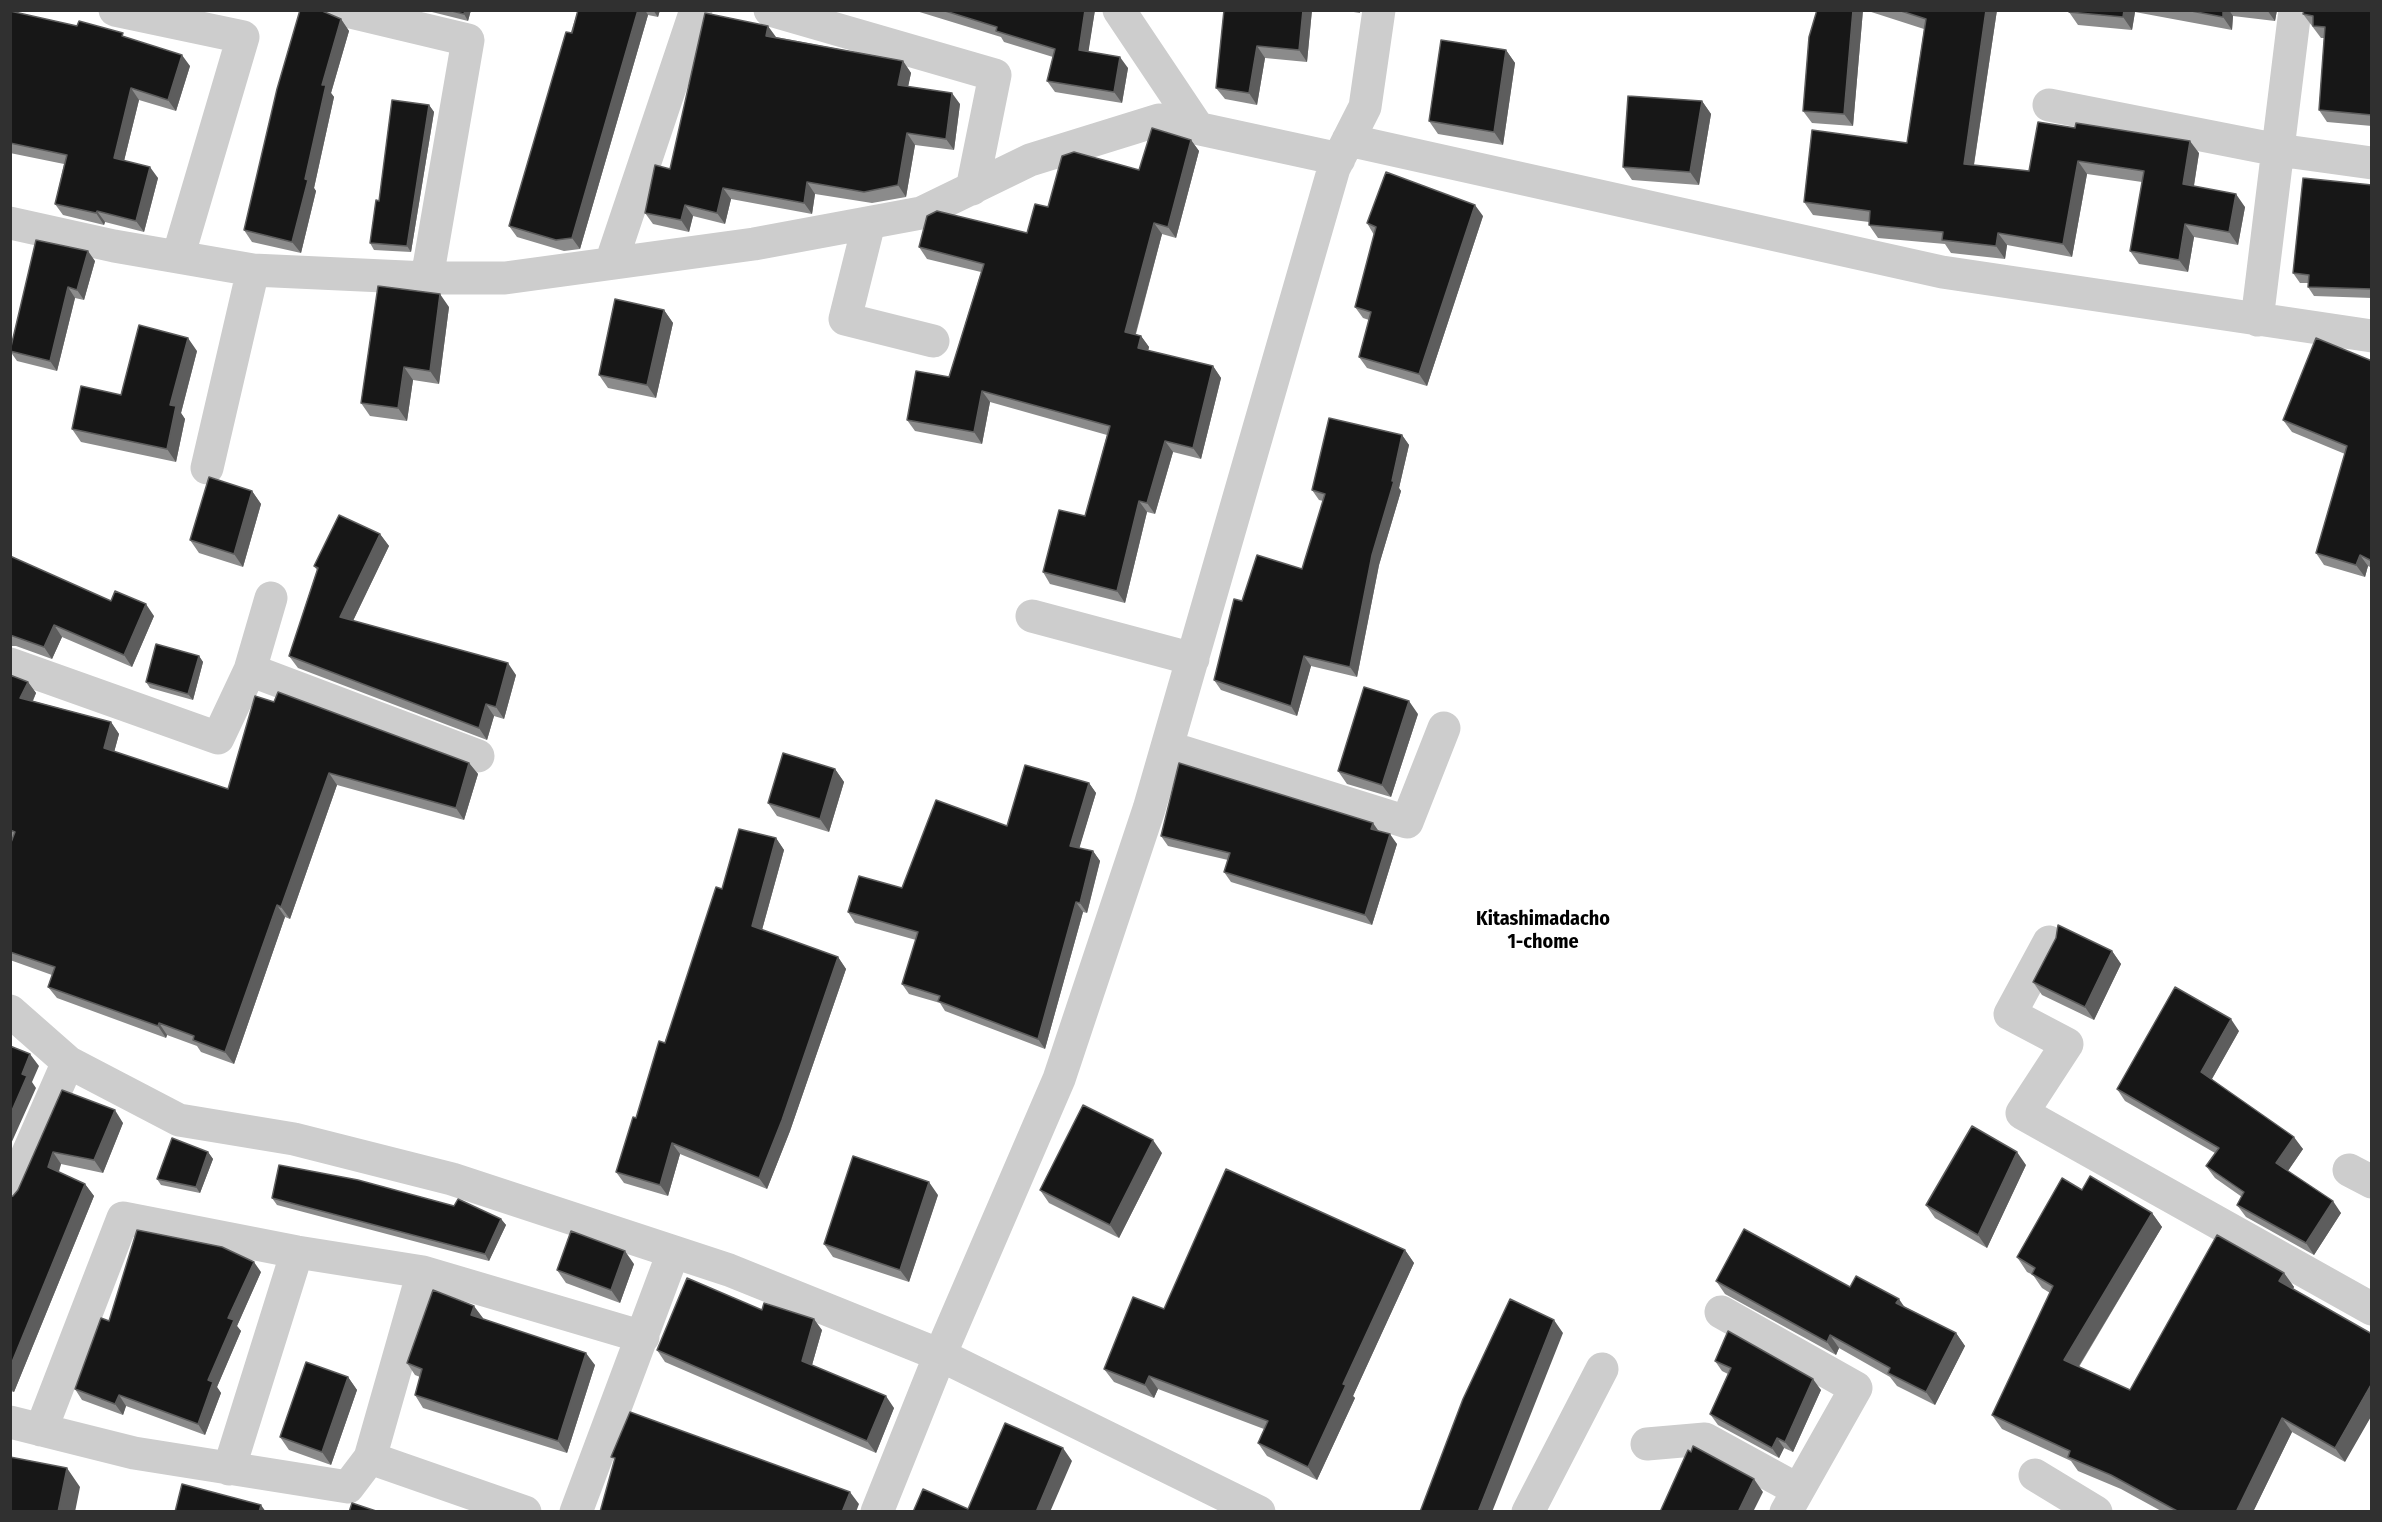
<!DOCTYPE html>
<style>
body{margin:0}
#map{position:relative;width:2382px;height:1522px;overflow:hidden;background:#fff;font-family:"Fira Sans Condensed",sans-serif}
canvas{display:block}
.frame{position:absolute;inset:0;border:12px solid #303030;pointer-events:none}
</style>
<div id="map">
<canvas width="2382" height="1522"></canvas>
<div class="frame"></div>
</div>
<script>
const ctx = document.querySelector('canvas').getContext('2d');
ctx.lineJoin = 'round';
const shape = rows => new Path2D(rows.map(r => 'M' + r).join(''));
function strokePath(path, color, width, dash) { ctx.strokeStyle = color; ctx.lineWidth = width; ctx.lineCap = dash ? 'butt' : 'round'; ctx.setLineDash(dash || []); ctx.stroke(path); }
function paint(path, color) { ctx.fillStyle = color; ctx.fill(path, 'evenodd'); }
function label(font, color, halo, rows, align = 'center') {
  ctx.font = font + ' "Fira Sans Condensed",sans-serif'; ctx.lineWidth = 6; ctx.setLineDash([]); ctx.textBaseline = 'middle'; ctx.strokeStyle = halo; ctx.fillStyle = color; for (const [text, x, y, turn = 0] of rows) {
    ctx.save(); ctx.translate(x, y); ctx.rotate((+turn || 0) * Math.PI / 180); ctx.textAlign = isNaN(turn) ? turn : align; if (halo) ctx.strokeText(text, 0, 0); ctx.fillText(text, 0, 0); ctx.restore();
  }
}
strokePath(shape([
 [115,10,243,37,178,257],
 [342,10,468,40,427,278],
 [770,10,995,75,972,189],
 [1119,10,1198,128],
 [2049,105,2278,150,2372,163],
 [1348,140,1942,272,2372,336],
 [10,223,114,246,253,270,427,278,505,278,754,244,921,213,1030,160,1159,120,1339,159],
 [869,223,845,319,933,341],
 [611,263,696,10],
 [2257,320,2295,10],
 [207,468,253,270],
 [1032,616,1193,659],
 [10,664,218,738,250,670,478,756],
 [250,670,271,598],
 [1167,747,1407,822,1444,728],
 [2049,942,2010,1014,2067,1044,2022,1113,2372,1309],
 [10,1011,68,1062,179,1120,294,1139,452,1179,729,1270,940,1355,1259,1512],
 [2349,1170,2372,1182],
 [10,1194,68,1062],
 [1721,1312,1856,1388,1786,1512],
 [10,1422,134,1453,348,1487,370,1458,525,1512],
 [41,1430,123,1218,297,1252,423,1272,643,1337],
 [1647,1444,1705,1439,1798,1490],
 [370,1458,423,1272],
 [229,1469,297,1252],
 [2035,1475,2096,1512],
 [576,1512,673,1253],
 [877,1512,940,1355,1059,1079,1149,809,1334,168,1365,107,1379,10],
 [1528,1512,1602,1369]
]), '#cdcdcd', 33);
paint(shape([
 [300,10,324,10,324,13,341,19,349,31,331,93,334,97,314,188,316,191,301,253,252,242,244,230],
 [431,10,471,10,468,21,432,12],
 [578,10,660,10,658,17,648,15,580,249,564,251,517,237,509,226],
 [913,10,1095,10,1088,52,1128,68,1122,103,1055,92,1047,81,1053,57,1004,42,1001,37],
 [1224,10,1312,10,1307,62,1265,58,1257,105,1225,99,1216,88],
 [1341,10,1360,10,1360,13],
 [1817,10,1863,10,1853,126,1812,123,1803,111],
 [1865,10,1997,10,1974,165,2029,171,2038,122,2199,153,2194,186,2245,207,2238,245,2194,237,2188,272,2139,264,2130,251,2142,182,2087,174,2072,257,2007,245,2005,259,1951,253,1945,244,1878,238,1869,225,1869,222,1813,215,1804,202,1907,143,1924,29],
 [2069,10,2277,10,2275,21,2233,16,2232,30,2135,12,2132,30,2078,25,2069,12],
 [2372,10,2372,126,2327,122,2319,110,2324,38,2321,38,2303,14],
 [10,11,126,37,190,66,176,111,139,100,124,161,158,178,144,232,105,222,104,225,63,215,55,204,64,164,10,153],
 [776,37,903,61,911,73,908,86,960,104,954,150,915,145,906,197,872,203,815,194,812,214,731,199,725,224,693,216,689,232,653,224,645,213,670,169],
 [1506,50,1515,63,1503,145,1438,134,1429,121],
 [1702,101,1711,114,1699,185,1632,180,1623,167],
 [429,105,434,112,411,252,374,250,370,243,379,201],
 [1191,140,1199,151,1176,238,1162,234,1136,334,1141,336,1149,347,1148,351,1213,366,1221,378,1201,459,1173,452,1155,514,1147,512,1125,603,1050,584,1043,572,1085,516,1107,435,990,402,982,444,915,431,907,420,949,377,981,272,927,259,919,247,1027,233,1048,207,1139,170],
 [2372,185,2372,298,2314,296,2308,287,2308,283,2300,283,2293,273],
 [1483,216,1427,386,1367,368,1359,357,1369,320,1363,318,1355,307,1374,235,1367,223],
 [36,240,95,261,84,300,75,298,57,371,17,361,10,351],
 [449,307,439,384,413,380,407,421,370,416,361,403],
 [664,310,673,323,656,398,608,388,599,375],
 [197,351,181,413,185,419,176,462,81,442,72,429,121,395],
 [2372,361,2372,568,2368,566,2365,577,2324,565,2316,553,2345,454,2292,432,2283,420],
 [1402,435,1409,445,1399,488,1401,491,1379,565,1357,677,1311,666,1297,716,1221,690,1214,680,1242,601,1302,569,1323,501,1319,500,1312,490],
 [252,491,261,504,243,567,199,553,190,540],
 [380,534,389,546,353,621,516,675,504,719,494,716,487,740,298,668,289,656,317,570,314,566],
 [10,556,111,601,154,616,132,667,62,637,52,659,16,646,10,646],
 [199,656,203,662,193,700,150,688,146,682],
 [10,675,28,682,36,693,33,701,111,722,119,734,114,752,228,789,255,696,469,763,478,774,464,820,337,785,290,919,285,917,234,1064,201,1052,197,1046,167,1035,166,1038,57,998,48,987,52,975,10,960,10,845,12,840,10,839],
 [1418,714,1391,797,1347,784,1338,771],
 [835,769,844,782,829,832,777,816,768,803],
 [1089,783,1096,793,1079,848,1093,851,1100,861,1087,913,1083,912,1045,1049,945,1011,940,1003,909,994,902,984,916,940,855,923,848,912,902,888,1007,826],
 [1378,831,1397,844,1372,925,1231,882,1224,872,1228,860,1168,846,1161,836],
 [776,838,784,850,762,930,838,957,846,969,790,1131,767,1189,680,1154,668,1196,624,1183,616,1172,722,889],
 [2056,938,2112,951,2121,964,2094,1020,2042,995,2033,982],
 [2239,1031,2212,1079,2303,1149,2288,1171,2341,1213,2314,1255,2246,1217,2237,1205,2242,1197,2215,1178,2206,1166,2215,1153,2125,1101,2117,1089],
 [62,1090,123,1123,103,1173,61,1164,59,1172,85,1184,94,1196,14,1392,10,1391,10,1197,13,1196,18,1190],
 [208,1152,213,1159,200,1193,161,1185,157,1179],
 [1162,1153,1119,1238,1049,1203,1040,1190],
 [2026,1165,1987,1248,1935,1218,1926,1205],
 [2082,1190,2152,1213,2162,1227,2079,1367,2130,1390,2284,1273,2294,1287,2293,1289,2345,1462,2292,1432,2253,1512,2163,1512,2121,1489,2078,1471,2071,1461,2002,1429,1992,1415,2050,1293,2042,1288,2033,1275,2027,1272,2017,1257],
 [938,1195,909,1282,833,1257,824,1244],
 [272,1198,454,1206,501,1219,506,1225,489,1261,277,1205],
 [1405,1250,1414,1263,1353,1396,1355,1398,1317,1480,1267,1456,1258,1443,1264,1429,1158,1389,1154,1398,1114,1382,1104,1369,1164,1309],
 [634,1264,620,1303,566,1283,557,1270],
 [261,1272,237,1326,241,1331,217,1387,221,1393,205,1435,126,1406,123,1415,82,1400,75,1389,109,1321],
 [1716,1281,1850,1287,1905,1307,1956,1333,1965,1346,1935,1405,1897,1386,1890,1377,1839,1348,1836,1355,1725,1294],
 [762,1310,822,1330,812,1365,894,1408,876,1453,665,1362,657,1350],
 [483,1318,482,1319,595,1365,567,1453,423,1408,415,1395,420,1377,415,1375,407,1363],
 [1715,1361,1821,1390,1793,1452,1784,1448,1779,1458,1718,1425,1710,1414,1728,1374,1722,1371],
 [348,1377,357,1390,331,1465,289,1450,280,1437]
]), '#8b8b8b');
paint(shape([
 [465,10,471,10,468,21,464,14],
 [638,10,645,10,648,15,580,249,572,238],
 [653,10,660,10,658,17],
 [1085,10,1095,10,1087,61,1079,50],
 [1303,10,1312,10,1307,62,1299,50],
 [1853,10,1863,10,1853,126,1844,114],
 [1986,10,1997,10,1972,177,1964,164],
 [2124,10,2134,10,2135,12,2132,30,2123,17],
 [2223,10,2229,10,2233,16,2232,30,2223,17],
 [2267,10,2277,10,2275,21],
 [341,19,349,31,331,93,334,97,314,188,316,191,301,253,292,242,305,179,322,85],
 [768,26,776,37,774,47,766,36],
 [1257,46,1265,58,1257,105,1249,93],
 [1506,50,1515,63,1503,145,1494,132],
 [182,55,190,66,176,111,168,100],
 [1120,57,1128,68,1122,103,1114,92],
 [903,61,911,73,906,97,898,85],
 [131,88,139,100,122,169,114,158],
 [952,93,960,104,954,150,946,139],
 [1702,101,1711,114,1699,185,1690,172],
 [429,105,434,112,411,252,407,246],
 [907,133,915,145,906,197,898,185],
 [1191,140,1199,151,1176,238,1168,227],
 [2190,141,2199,153,2192,197,2183,184],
 [2078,161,2087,174,2072,257,2063,244],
 [150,167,158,178,144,232,136,221],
 [807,182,815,194,812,214,804,203],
 [723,188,731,199,725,224,717,213],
 [2236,194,2245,207,2238,245,2229,232],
 [685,205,693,216,689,232,681,220],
 [1475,205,1483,216,1427,386,1419,374],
 [97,211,105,222,104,225,96,213],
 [1154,223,1162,234,1133,343,1125,332],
 [2185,224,2194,237,2188,272,2179,260],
 [1998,233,2007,245,2005,259,1996,246],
 [88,251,95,261,84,300,77,290],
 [68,287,75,298,57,371,50,361],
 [440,294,449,307,439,384,430,371],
 [664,310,673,323,656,398,647,385],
 [1141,336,1149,347,1146,359,1138,348],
 [188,338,197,351,181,413,185,419,176,462,167,449,170,405],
 [1213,366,1221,378,1201,459,1193,448],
 [404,367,413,380,407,421,398,408],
 [982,391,990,402,982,444,974,432],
 [1402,435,1409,445,1399,488,1401,491,1379,565,1357,677,1350,667,1372,555,1392,481],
 [1165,441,1173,452,1155,514,1147,503],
 [252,491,261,504,243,567,234,554],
 [1139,501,1147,512,1125,603,1117,591],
 [380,534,389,546,349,629,340,617],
 [2360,555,2368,566,2365,577,2356,565],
 [146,604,154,616,132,667,124,655],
 [54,625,62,637,52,659,44,647],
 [199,656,203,662,193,700,188,694],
 [1304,656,1311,666,1297,716,1291,706],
 [508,663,516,675,504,719,496,707],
 [28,682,36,693,29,709,20,698],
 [1409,701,1418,714,1391,797,1382,785],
 [486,704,494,716,487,740,479,728],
 [111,722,119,734,112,760,104,748],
 [469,763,478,774,464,820,456,808],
 [835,769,844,782,829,832,820,819],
 [329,773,337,785,290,919,281,907],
 [1089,783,1096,793,1077,856,1070,846],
 [1373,823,1380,833,1371,829],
 [1390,834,1397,844,1372,925,1365,915],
 [776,838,784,850,760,937,752,926],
 [1093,851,1100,861,1087,913,1080,903],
 [1076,902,1083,912,1045,1049,1038,1039],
 [277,905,285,917,234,1064,225,1052],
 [2112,951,2121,964,2094,1020,2085,1007],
 [838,957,846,969,790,1131,767,1189,759,1178],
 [2231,1019,2239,1031,2209,1084,2201,1072],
 [159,1023,167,1035,166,1038,158,1026],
 [30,1054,39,1066,32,1082,36,1088,10,1146,10,1115,22,1074],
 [115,1110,123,1123,103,1173,94,1160],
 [2294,1137,2303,1149,2285,1175,2276,1163],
 [1153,1140,1162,1153,1119,1238,1110,1225],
 [672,1143,680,1154,668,1196,660,1185],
 [53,1152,61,1164,56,1179,48,1167],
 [208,1152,213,1159,200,1193,196,1187],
 [2017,1152,2026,1165,1987,1248,1978,1235],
 [929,1182,938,1195,909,1282,900,1270],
 [85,1184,94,1196,14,1392,10,1388,10,1367],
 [2333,1201,2341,1213,2314,1255,2306,1243],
 [2152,1213,2162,1227,2074,1374,2064,1360],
 [501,1219,506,1225,489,1261,485,1254],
 [1405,1250,1414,1263,1353,1396,1355,1398,1317,1480,1308,1467,1343,1384],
 [625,1251,634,1264,620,1303,611,1290],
 [254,1262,261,1272,237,1326,241,1331,217,1387,221,1393,205,1435,198,1424,208,1380,228,1318],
 [2284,1273,2294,1287,2289,1295,2279,1281],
 [1899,1299,1908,1312,1896,1303],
 [474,1306,483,1318,479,1327,471,1315],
 [814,1319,822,1330,810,1372,802,1361],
 [1554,1320,1563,1333,1492,1512,1478,1512],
 [1956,1333,1965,1346,1935,1405,1926,1392],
 [1830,1335,1839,1348,1836,1355,1827,1342],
 [586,1353,595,1365,567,1453,558,1441],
 [1149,1376,1158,1389,1154,1398,1145,1385],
 [348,1377,357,1390,331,1465,322,1452],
 [1813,1379,1821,1390,1793,1452,1785,1442],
 [2372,1383,2372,1415,2345,1462,2335,1448],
 [119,1395,126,1406,123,1415,115,1404],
 [886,1396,894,1408,876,1453,867,1441],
 [2282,1418,2292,1432,2253,1512,2236,1512],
 [1777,1438,1784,1448,1779,1458,1772,1448],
 [1063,1448,1072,1461,1050,1512,1036,1512],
 [67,1468,80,1487,75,1512,58,1512],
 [1754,1479,1763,1492,1753,1512,1738,1512],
 [850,1492,859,1504,856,1512,842,1512],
 [261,1505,266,1512,259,1512]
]), '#5d5d5d');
const building = shape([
 [300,10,320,10,341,19,322,85,326,85,305,179,308,180,292,242,244,230,277,89,300,10],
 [448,10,465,10,464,14,448,10],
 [578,10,638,10,572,238,556,240,509,226,566,32,572,33,578,10],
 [942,10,1085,10,1079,50,1120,57,1114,92,1047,81,1055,49,996,31,997,27,942,10],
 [1224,10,1303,10,1299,50,1257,46,1249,93,1216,88,1224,10],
 [1817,10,1853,10,1844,114,1803,111,1809,37,1817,10],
 [1898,10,1986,10,1964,164,2029,171,2038,122,2075,128,2076,123,2190,141,2183,184,2236,194,2229,232,2185,224,2179,260,2130,251,2144,171,2078,161,2063,244,1998,233,1996,246,1942,240,1943,232,1869,225,1870,211,1804,202,1812,130,1907,143,1926,19,1898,10],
 [2069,10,2124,10,2123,17,2069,12,2069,10],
 [2186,10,2223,10,2223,17,2186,10],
 [2304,10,2372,10,2372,115,2319,110,2325,27,2313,26,2313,16,2303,14,2304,10],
 [10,11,77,26,79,21,123,33,122,36,182,55,168,100,131,88,114,158,150,167,136,221,97,211,96,213,55,204,67,155,10,143,10,11],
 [705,13,768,26,766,36,903,61,898,85,952,93,946,139,907,133,898,185,864,192,807,182,804,203,723,188,717,213,685,205,681,220,645,213,655,165,670,169,705,13],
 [1441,40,1506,50,1494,132,1429,121,1441,40],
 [1628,96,1702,101,1690,172,1623,167,1628,96],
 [392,100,429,105,407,246,370,243,376,200,379,201,392,100],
 [1152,128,1191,140,1168,227,1154,223,1125,332,1141,336,1138,348,1213,366,1193,448,1165,441,1147,503,1139,501,1117,591,1043,572,1059,510,1085,516,1110,426,982,391,974,432,907,420,916,371,949,377,984,264,919,247,927,216,937,211,1027,233,1035,204,1048,207,1062,156,1074,152,1139,170,1152,128],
 [1386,172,1475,205,1419,374,1359,357,1371,312,1355,307,1376,227,1367,223,1386,172],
 [2303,178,2372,185,2372,289,2308,287,2309,275,2293,273,2303,178],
 [36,240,88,251,77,290,68,287,50,361,10,351,36,240],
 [378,286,440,294,430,371,404,367,398,408,361,403,378,286],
 [615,299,664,310,647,385,599,375,615,299],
 [139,325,188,338,170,405,176,406,167,449,72,429,81,386,121,395,139,325],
 [2316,338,2372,361,2372,561,2360,555,2356,565,2316,553,2347,446,2283,420,2316,338],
 [1329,418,1402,435,1392,481,1394,481,1372,555,1350,667,1304,656,1291,706,1214,680,1234,599,1242,601,1257,555,1302,569,1325,494,1312,490,1329,418],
 [209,477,252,491,234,554,190,540,209,477],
 [339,515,380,534,340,617,508,663,496,707,486,704,479,728,289,656,318,568,314,566,339,515],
 [10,556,111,601,115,591,146,604,124,655,54,625,44,647,10,635,10,556],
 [156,644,199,656,188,694,146,682,156,644],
 [10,675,28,682,20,698,111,722,104,748,228,789,255,696,274,702,278,692,469,763,456,808,329,773,281,907,277,905,225,1052,193,1040,194,1036,159,1023,158,1026,48,987,55,967,10,952,10,845,15,832,10,830,10,675],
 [1364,687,1409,701,1382,785,1338,771,1364,687],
 [783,753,835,769,820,819,768,803,783,753],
 [1179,763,1373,823,1371,829,1390,834,1365,915,1224,872,1230,853,1161,836,1179,763],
 [1025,765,1089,783,1070,846,1093,851,1080,903,1076,902,1038,1039,938,1001,940,996,902,984,918,932,848,912,859,876,902,888,936,800,1007,826,1025,765],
 [739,829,776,838,752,926,838,957,782,1120,759,1178,672,1143,660,1185,616,1172,633,1117,636,1118,659,1041,665,1043,716,887,722,889,739,829],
 [2058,925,2112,951,2085,1007,2033,982,2056,938,2058,925],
 [2175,987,2231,1019,2201,1072,2294,1137,2276,1163,2333,1201,2306,1243,2237,1205,2244,1192,2206,1166,2219,1148,2117,1089,2175,987],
 [10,1046,30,1054,22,1074,27,1076,10,1115,10,1046],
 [62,1090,115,1110,94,1160,53,1152,48,1167,85,1184,10,1367,10,1197,13,1196,18,1190,62,1090],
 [1083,1105,1153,1140,1110,1225,1040,1190,1083,1105],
 [1972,1126,2017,1152,1978,1235,1926,1205,1972,1126],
 [172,1138,208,1152,196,1187,157,1179,172,1138],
 [853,1156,929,1182,900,1270,824,1244,853,1156],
 [279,1165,358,1180,454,1206,458,1199,501,1219,485,1254,272,1198,279,1165],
 [1226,1169,1405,1250,1343,1384,1346,1385,1308,1467,1258,1443,1268,1421,1149,1376,1145,1385,1104,1369,1133,1297,1164,1309,1226,1169],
 [2090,1176,2152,1213,2064,1360,2130,1390,2217,1235,2284,1273,2279,1281,2372,1334,2372,1383,2335,1448,2282,1418,2236,1512,2179,1512,2111,1475,2068,1457,2070,1451,1992,1415,2053,1286,2032,1274,2035,1268,2017,1257,2062,1178,2082,1190,2090,1176],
 [1744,1229,1850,1287,1856,1276,1899,1299,1896,1303,1956,1333,1926,1392,1888,1373,1890,1368,1830,1335,1827,1342,1716,1281,1744,1229],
 [137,1230,222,1247,254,1262,228,1318,234,1320,208,1380,213,1382,198,1424,119,1395,115,1404,75,1389,101,1318,109,1321,137,1230],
 [571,1231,625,1251,611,1290,557,1270,571,1231],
 [687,1278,762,1310,764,1303,814,1319,802,1361,886,1396,867,1441,657,1350,687,1278],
 [433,1290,474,1306,471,1315,586,1353,558,1441,415,1395,422,1369,407,1363,433,1290],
 [1510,1299,1554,1320,1478,1512,1420,1512,1463,1399,1510,1299],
 [1728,1331,1813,1379,1785,1442,1777,1438,1772,1448,1710,1414,1731,1368,1715,1361,1728,1331],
 [306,1362,348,1377,322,1452,280,1437,306,1362],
 [630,1412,850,1492,842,1512,600,1512,615,1458,611,1457,630,1412],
 [1005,1423,1063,1448,1036,1512,913,1512,923,1489,968,1509,1005,1423],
 [1693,1446,1754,1479,1738,1512,1660,1512,1688,1450,1691,1452,1693,1446],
 [10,1457,67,1468,58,1512,10,1512,10,1457],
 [182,1484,261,1505,259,1512,175,1512,182,1484],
 [352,1503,379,1512,349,1512,352,1503]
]);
paint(building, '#171717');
strokePath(building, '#5d5d5d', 1.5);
label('bold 20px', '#000', '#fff', [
 ["Kitashimadacho",1543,919],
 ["1-chome",1543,942]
]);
</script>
